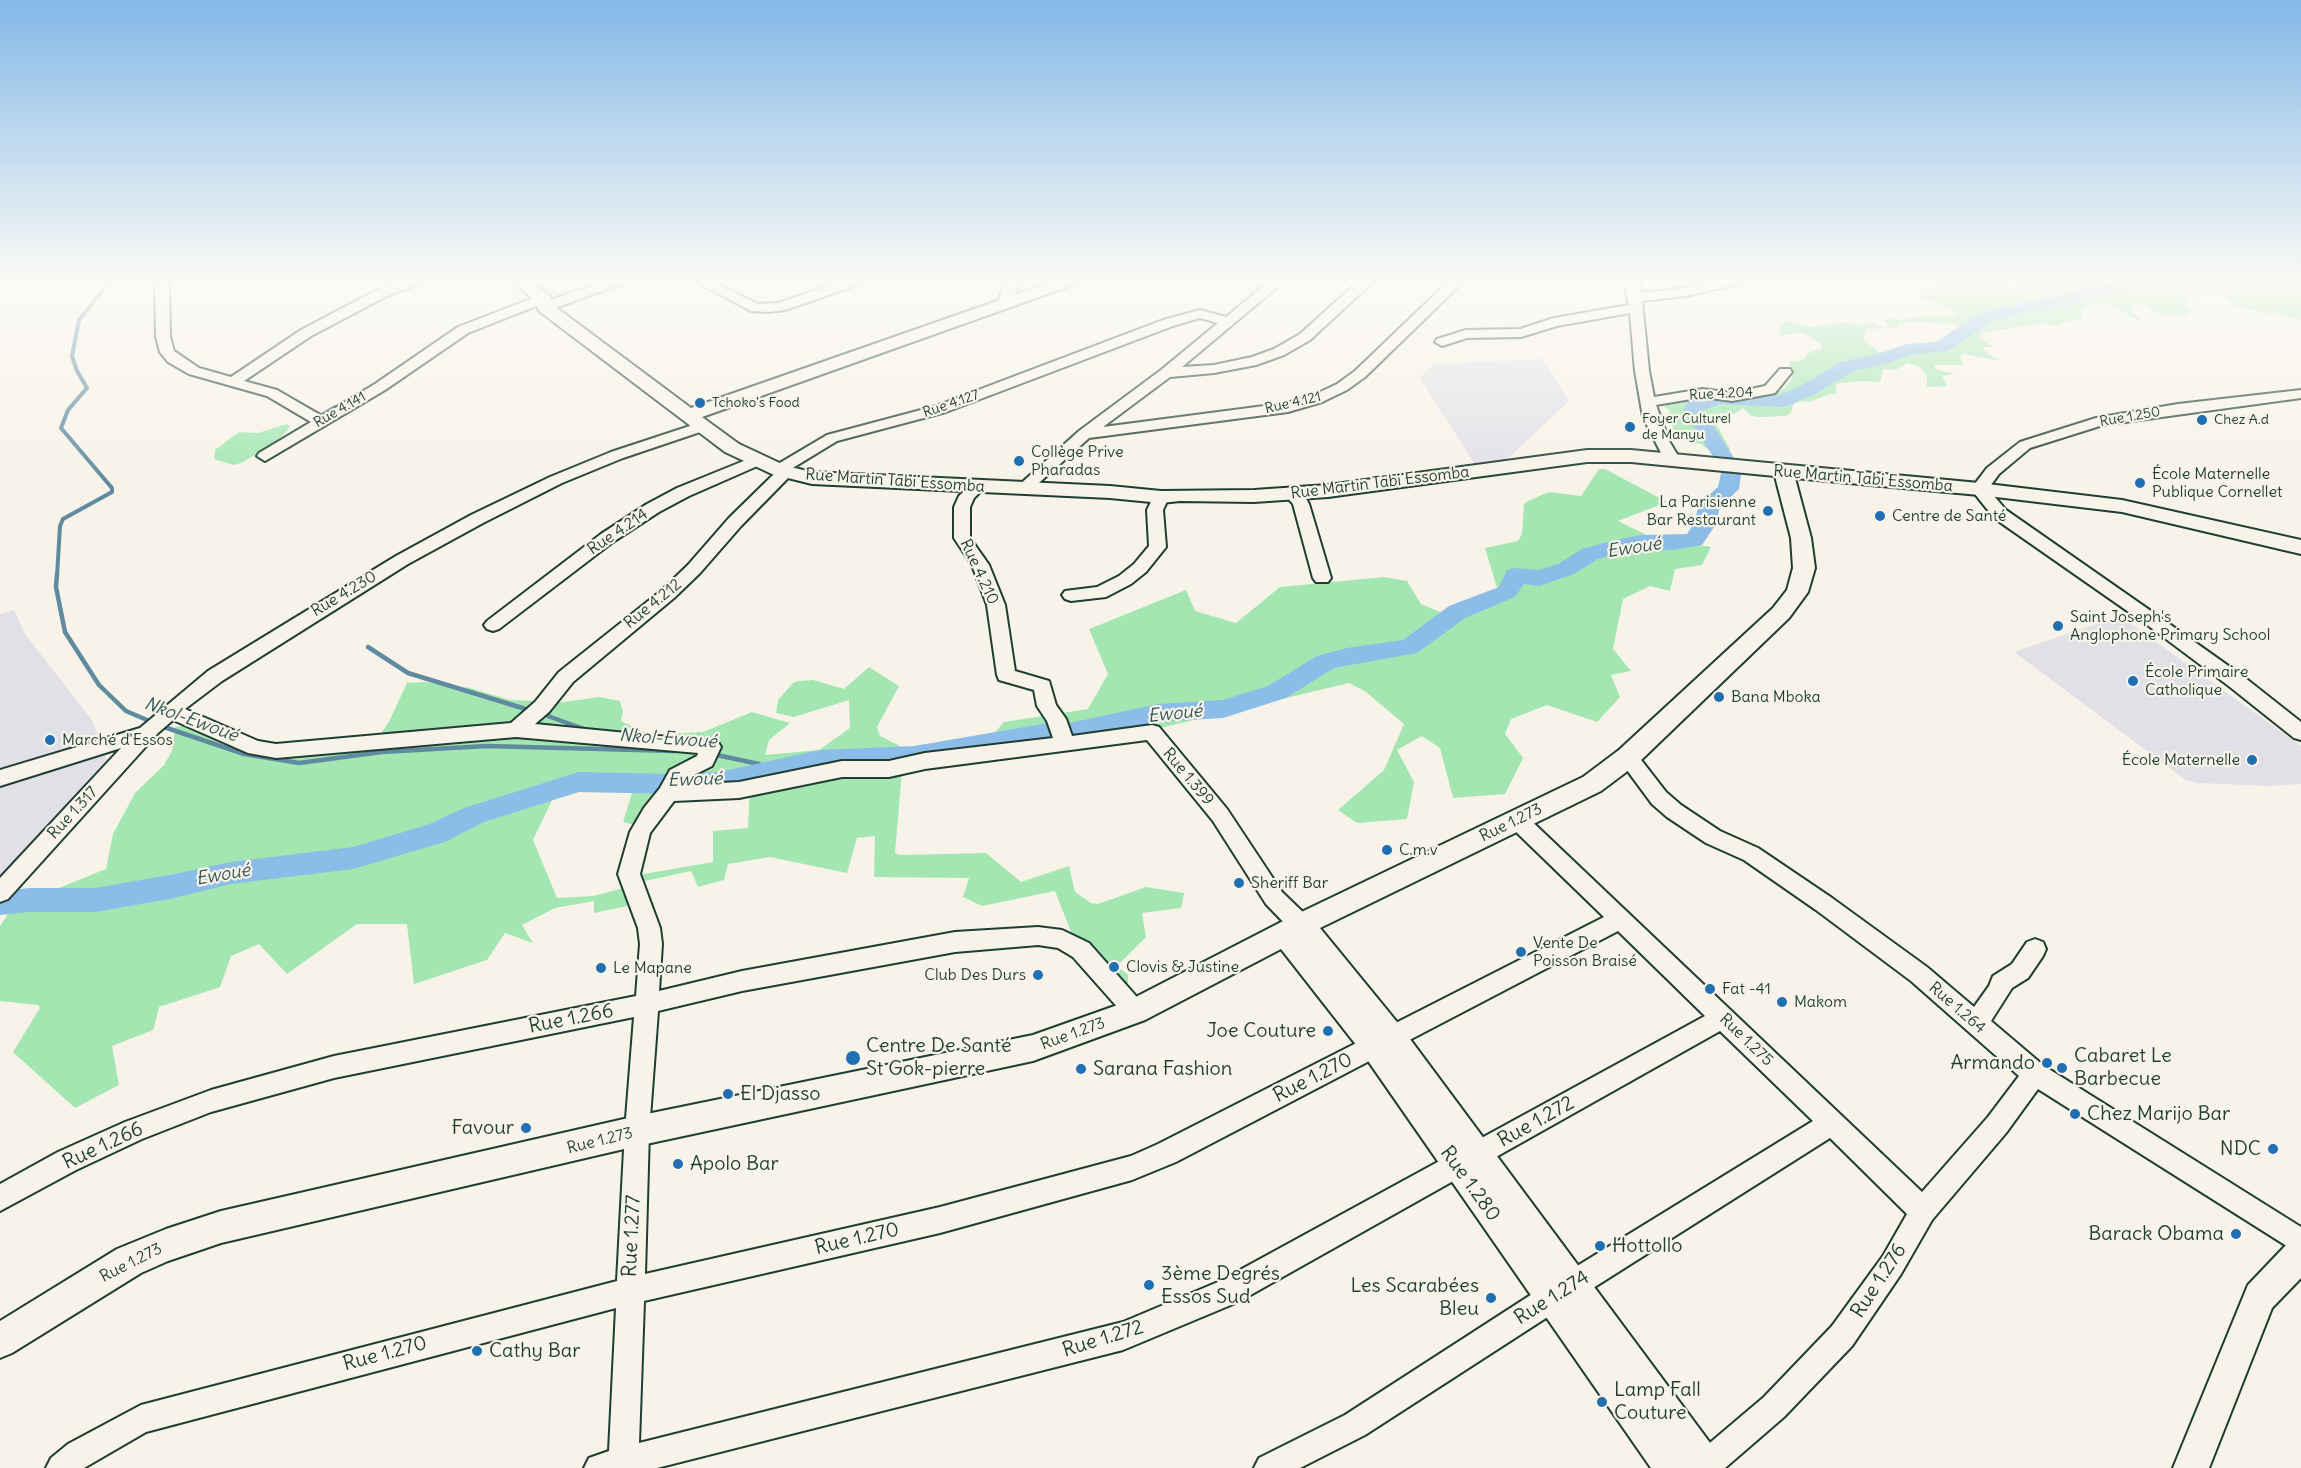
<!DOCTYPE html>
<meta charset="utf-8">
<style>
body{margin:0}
canvas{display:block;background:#f7f3e8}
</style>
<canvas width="2301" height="1468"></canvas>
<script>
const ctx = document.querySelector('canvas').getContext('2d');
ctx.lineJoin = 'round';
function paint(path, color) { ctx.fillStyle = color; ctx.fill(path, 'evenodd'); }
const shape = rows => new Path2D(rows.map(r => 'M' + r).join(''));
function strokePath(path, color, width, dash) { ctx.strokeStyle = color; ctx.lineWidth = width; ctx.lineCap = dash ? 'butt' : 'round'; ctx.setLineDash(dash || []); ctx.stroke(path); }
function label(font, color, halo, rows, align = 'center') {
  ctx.font = font + ' Delius,sans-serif'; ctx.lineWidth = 4.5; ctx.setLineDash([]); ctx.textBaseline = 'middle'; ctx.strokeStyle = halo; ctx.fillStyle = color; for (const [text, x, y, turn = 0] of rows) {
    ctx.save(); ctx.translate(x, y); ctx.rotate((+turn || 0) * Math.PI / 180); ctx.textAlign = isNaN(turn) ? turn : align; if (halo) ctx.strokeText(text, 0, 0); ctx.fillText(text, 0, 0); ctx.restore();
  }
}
paint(shape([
 [1543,359,1569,401,1503,463,1476,466,1420,378,1435,364],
 [14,610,25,634,92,720,107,760,4,874,0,875,0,614],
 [2120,616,2301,746,2301,784,2269,786,2197,783,2186,780,2014,652]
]), '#e2e0e7');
paint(shape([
 [1947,279,1989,279,2013,285,2027,279,2055,281,2061,279,2089,279,2111,283,2123,279,2301,279,2301,320,2235,306,2223,297,2213,294,2203,295,2186,301,2191,312,2187,316,2160,315,2143,304,2133,305,2132,312,2140,318,2137,320,2111,305,2095,303,2081,312,2082,320,2068,321,2055,326,2045,323,1981,333,1980,338,1993,347,1984,347,1984,351,2000,361,1965,354,1960,356,1963,365,1935,365,1935,369,1954,374,1942,376,1947,386,1927,387,1927,376,1920,367,1907,363,1896,370,1883,369,1880,382,1862,381,1836,384,1836,394,1830,394,1809,402,1800,401,1793,405,1791,413,1785,416,1759,417,1750,415,1743,408,1734,414,1719,413,1717,426,1730,449,1727,458,1715,455,1701,444,1687,441,1675,432,1670,422,1669,410,1664,407,1666,405,1700,398,1745,398,1776,393,1785,388,1792,378,1789,362,1803,360,1810,352,1822,349,1821,344,1802,332,1781,336,1779,328,1785,321,1813,327,1843,322,1860,325,1872,323,1884,328,1890,325,1885,322,1889,317,1902,320,1929,315,1955,316,1952,309,1923,299,1925,290],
 [1916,322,1954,324,1957,327,1956,331,1935,344,1916,345,1889,354,1879,352,1864,340,1865,329,1894,328,1899,327,1898,323],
 [287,424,290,426,288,430,272,445,243,462,234,465,214,459,215,450,239,432,258,433],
 [1599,469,1605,469,1667,502,1618,521,1653,538,1711,547,1702,565,1675,569,1670,591,1650,586,1623,599,1613,649,1631,671,1611,675,1620,697,1597,722,1547,705,1511,719,1505,734,1523,758,1505,794,1453,798,1440,748,1422,736,1397,750,1414,782,1407,819,1357,823,1338,810,1384,770,1404,724,1366,692,1349,683,1160,728,902,771,895,853,901,855,986,853,1021,882,1069,866,1075,892,1091,903,1098,904,1146,887,1184,893,1181,908,1142,913,1146,937,1117,966,1128,975,1128,987,1071,932,1055,891,982,906,963,897,969,878,874,877,875,836,857,838,847,873,770,857,728,864,724,880,698,887,691,871,640,882,632,905,594,913,594,901,555,908,522,925,533,943,505,933,487,960,414,984,407,924,357,924,287,974,259,944,231,956,220,987,159,1007,153,1030,112,1046,119,1085,75,1108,13,1052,40,1008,38,1005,0,1001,0,926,8,914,29,900,106,869,113,834,135,793,164,765,172,751,175,727,193,724,259,751,379,736,389,722,407,683,425,682,470,688,510,700,564,702,599,697,620,701,623,712,621,721,649,735,703,732,752,712,790,723,769,740,765,755,819,750,850,728,849,700,794,717,776,713,778,700,794,682,800,681,813,680,844,689,869,667,899,686,877,727,880,736,912,752,954,745,991,737,1004,722,1088,709,1108,674,1089,629,1186,590,1195,611,1236,623,1280,587,1384,577,1407,581,1421,604,1445,614,1498,591,1485,548,1518,541,1522,534,1524,504,1528,501,1549,492,1581,496],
 [750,786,748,828,713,831,713,862,627,877,628,887,593,896,557,898,533,840,554,796,566,792,633,790,623,822,639,826,665,789]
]), '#a3e6b1');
strokePath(shape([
 [320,416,335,407],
 [57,576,60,526,63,519,112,492,112,488,61,428,68,410,87,388,77,371,72,356,79,320,101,293,109,279]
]), '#608aa0', 4);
strokePath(shape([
 [57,574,56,587,65,632,99,685,126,711,154,723],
 [368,647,408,673,532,711],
 [540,713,589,731],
 [161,726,244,754,299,763,382,752,487,746,674,751],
 [712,754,759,764,765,770]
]), '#608aa0', 4.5);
paint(shape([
 [2129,279,2155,279,2152,283,2124,292,2084,299,2069,306,2028,312,1991,322,1948,351,1910,355,1886,364,1854,371,1815,394,1789,405,1782,407,1721,404,1703,410,1738,464,1741,474,1739,489,1720,507,1716,524,1702,545,1674,550,1641,549,1613,555,1598,559,1574,574,1548,583,1540,586,1524,584,1515,597,1465,618,1417,653,1334,668,1286,698,1223,718,1158,722,1065,742,1048,741,914,766,820,770,719,792,672,794,579,792,484,822,445,842,353,869,231,884,170,899,95,912,29,912,0,915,0,891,29,888,95,888,170,875,231,862,353,847,427,825,464,808,579,772,672,774,719,772,820,750,914,746,1048,723,1065,724,1158,704,1223,700,1268,686,1317,656,1347,648,1403,640,1449,606,1499,587,1507,570,1515,568,1539,570,1558,564,1582,549,1611,541,1641,535,1687,534,1694,523,1699,504,1718,487,1721,474,1718,464,1683,410,1688,402,1721,392,1779,395,1801,386,1841,362,1875,355,1907,344,1936,342,1979,314,2027,302,2059,297,2073,290,2129,279],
 [2166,279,2202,280,2234,279,2231,283,2202,290,2169,283,2166,279]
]), '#8cbde8');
const minor = shape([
 [162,279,169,283,170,337,174,351,199,368,231,377,301,330,375,291,407,279,426,279,424,282,385,297,311,336,244,381,277,390,322,416,375,384,458,327,538,296,548,296,548,301,609,279,628,279,626,282,550,310,540,310,539,305,468,333,385,390,265,461,257,456,259,453,311,422,267,396,189,374,168,362,160,352,156,337,155,283,162,279],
 [691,279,708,279,758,304,778,303,848,279,868,279,866,282,785,310,768,312,751,311,691,279],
 [1006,279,1020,279,1011,305,1004,309,997,305,1006,279],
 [1272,279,1287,279,1182,367,1214,365,1252,357,1274,349,1300,334,1361,279,1376,279,1310,340,1284,355,1256,365,1214,373,1170,377,1103,427,1287,403,1312,396,1337,384,1355,371,1451,279,1466,279,1365,377,1347,390,1322,402,1288,412,1089,438,1031,490,1025,492,1017,487,1079,431,1161,370,1218,323,1200,318,1173,326,946,412,837,441,791,469,793,472,791,475,741,526,700,573,674,598,573,682,549,712,535,724,718,742,721,747,712,766,684,780,682,785,739,782,842,761,889,761,925,753,1053,738,1047,721,1037,706,1034,690,999,680,997,675,987,605,972,565,954,538,954,507,959,496,971,484,983,484,985,487,974,498,970,507,970,538,989,565,1005,605,1015,671,1049,681,1056,705,1066,719,1072,736,1152,725,1159,727,1227,809,1282,892,1309,918,1312,925,1309,932,1301,934,1293,932,1266,904,1213,821,1147,740,925,769,889,777,842,777,739,798,674,801,650,833,640,874,660,928,662,944,659,991,742,971,955,932,1038,927,1062,930,1089,943,1143,1004,1147,1011,1143,1018,1135,1021,1127,1018,1073,957,1058,948,1038,945,955,952,742,991,658,1011,649,1131,645,1274,940,1207,1131,1156,1158,1144,1604,917,1510,826,1507,820,1510,814,1517,812,1524,814,1922,1192,1988,1117,2019,1076,1911,981,1816,910,1744,860,1706,843,1667,817,1652,804,1621,762,1618,757,1621,752,1628,750,1635,752,1666,792,1681,805,1720,831,1758,848,1832,898,1927,967,1974,1007,1989,986,1993,976,2012,964,2027,942,2035,939,2043,942,2046,949,2043,956,2028,978,2012,988,1991,1021,2044,1066,2301,1227,2301,1255,2038,1089,2006,1133,1932,1220,1901,1274,1852,1346,1784,1417,1725,1468,1687,1468,1692,1458,1764,1397,1832,1326,1883,1256,1907,1214,1830,1138,1563,1307,1365,1435,1300,1468,1254,1468,1259,1458,1345,1415,1543,1287,1813,1121,1720,1031,1238,1302,1123,1350,657,1468,584,1468,589,1458,609,1451,616,1308,146,1432,84,1468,46,1468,51,1458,68,1444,141,1405,617,1281,625,1131,634,1017,334,1078,211,1112,142,1139,76,1170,0,1211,0,1184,58,1152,125,1122,211,1090,334,1056,636,996,640,944,638,928,618,874,630,832,644,808,660,788,670,770,697,756,698,753,516,737,276,758,248,753,173,720,158,733,8,899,0,902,0,878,121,748,0,786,0,770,140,728,208,671,396,556,471,515,550,477,611,452,696,424,706,424,709,427,706,430,623,458,562,483,483,523,408,564,222,681,185,709,258,741,276,744,511,723,535,702,559,672,662,590,688,565,729,518,774,474,771,470,773,467,827,435,936,406,1163,320,1200,310,1226,317,1272,279],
 [1618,931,1705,1016,1218,1282,1123,1322,639,1443,644,1301,940,1233,1132,1180,1176,1162,1618,931],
 [1624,279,1638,279,1641,293,1685,288,1725,279,1749,279,1747,282,1685,296,1642,301,1649,371,1654,397,1703,389,1732,393,1765,386,1780,369,1790,369,1792,372,1775,393,1770,394,1732,401,1703,397,1656,405,1669,441,1680,459,1672,464,1664,459,1643,417,1635,371,1630,313,1557,326,1521,337,1467,338,1442,346,1435,342,1437,339,1466,330,1520,329,1554,318,1629,305,1624,279],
 [2301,390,2301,398,2103,425,2030,448,1999,474,1988,489,2006,510,2158,616,2244,677,2301,722,2301,740,2294,738,2230,687,2146,624,1994,518,1971,489,1987,468,2020,442,2096,418,2178,404,2301,390],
 [756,456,764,461,762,464,689,496,659,512,613,542,499,629,493,631,487,629,484,625,487,621,601,534,647,504,677,488,756,456],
 [1292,489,1303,493,1309,504,1331,578,1328,582,1316,582,1313,578,1293,504,1284,494,1292,489],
 [1161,492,1169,497,1163,510,1166,547,1146,572,1131,584,1106,597,1071,601,1065,599,1062,595,1065,591,1097,587,1119,576,1134,564,1149,546,1147,510,1155,493,1161,492]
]);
const major = shape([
 [510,279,528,279,549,295,553,305,691,408,1060,279,1083,279,1081,282,702,417,739,444,786,466,812,472,1110,486,1161,491,1254,490,1328,485,1587,450,1631,450,1979,483,2122,500,2301,540,2301,554,2122,512,1979,495,1795,478,1811,538,1815,568,1808,592,1789,618,1637,764,1601,791,1320,928,1401,1027,1719,1455,1724,1468,1651,1468,1364,1055,1281,949,1145,1020,1033,1061,637,1146,221,1243,168,1261,141,1273,12,1353,0,1358,0,1321,117,1249,166,1229,221,1211,637,1116,1033,1035,1126,1002,1291,917,1583,777,1619,750,1773,608,1787,590,1793,568,1791,538,1775,476,1631,462,1587,462,1328,497,1254,502,1180,501,1161,503,1110,498,812,484,772,474,725,452,539,311,535,301,510,279],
 [2301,1238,2301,1278,2272,1308,2209,1468,2173,1468,2248,1285,2289,1242,2301,1238]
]);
strokePath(minor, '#1f3d34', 4);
strokePath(major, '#1f3d34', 4);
paint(minor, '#f7f3e8');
paint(major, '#f7f3e8');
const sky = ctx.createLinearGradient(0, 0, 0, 484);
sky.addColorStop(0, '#83b8e8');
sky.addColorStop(0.58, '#fbfaf5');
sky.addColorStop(1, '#fbfaf500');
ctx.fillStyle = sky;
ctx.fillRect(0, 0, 2301, 484);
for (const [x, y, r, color] of [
 [700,403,6,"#1f6fb2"],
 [2202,420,6,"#1f6fb2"],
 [1630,427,6,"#1f6fb2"],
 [1019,461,6,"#1f6fb2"],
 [2140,483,6,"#1f6fb2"],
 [1768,511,6,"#1f6fb2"],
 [1880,516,6,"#1f6fb2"],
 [2058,626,6,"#1f6fb2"],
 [2133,681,6,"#1f6fb2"],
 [1719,697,6,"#1f6fb2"],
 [50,740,6,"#1f6fb2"],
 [2252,760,6,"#1f6fb2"],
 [1387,850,6,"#1f6fb2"],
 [1239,883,6,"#1f6fb2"],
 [1521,952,6,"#1f6fb2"],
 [1114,967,6,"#1f6fb2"],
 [601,968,6,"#1f6fb2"],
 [1038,975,6,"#1f6fb2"],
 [1710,989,6,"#1f6fb2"],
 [1782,1002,6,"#1f6fb2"],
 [1328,1031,6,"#1f6fb2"],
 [853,1058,8,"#1f6fb2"],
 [2047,1063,6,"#1f6fb2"],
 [2062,1068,6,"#1f6fb2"],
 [1081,1069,6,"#1f6fb2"],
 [728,1094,6,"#1f6fb2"],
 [2075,1114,6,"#1f6fb2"],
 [526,1128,6,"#1f6fb2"],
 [2273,1149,6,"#1f6fb2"],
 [678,1164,6,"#1f6fb2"],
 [2236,1234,6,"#1f6fb2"],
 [1600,1246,6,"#1f6fb2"],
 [1149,1285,6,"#1f6fb2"],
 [1491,1298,6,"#1f6fb2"],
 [477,1351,6,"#1f6fb2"],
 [1602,1402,6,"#1f6fb2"]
]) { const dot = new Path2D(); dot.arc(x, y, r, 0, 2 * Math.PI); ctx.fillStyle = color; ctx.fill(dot); strokePath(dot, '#f7f3e8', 2); }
label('14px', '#1f3d34', '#f7f3e8', [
 ["Rue 4.204",1721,394,-3],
 ["Rue 4.121",1293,403,-13],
 ["Rue 4.127",951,404,-19],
 ["Rue 4.141",340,410,-30],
 ["Rue 1.250",2130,417,-10]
]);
label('14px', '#1f3d34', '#f7f3e8', [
 ["Tchoko's Food",712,403],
 ["Foyer Culturel",1642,419],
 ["de Manyu",1642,435],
 ["Chez A.d",2214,420]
], 'left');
label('16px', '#1f3d34', '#f7f3e8', [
 ["Collège Prive",1031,452],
 ["Pharadas",1031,470],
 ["École Maternelle",2152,474],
 ["Publique Cornellet",2152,492],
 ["La Parisienne",1756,502,"right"],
 ["Bar Restaurant",1756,520,"right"],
 ["Centre de Santé",1892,516],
 ["Saint Joseph's",2070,617],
 ["Anglophone Primary School",2070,635],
 ["École Primaire",2145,672],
 ["Catholique",2145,690],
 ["Bana Mboka",1731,697],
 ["Marché d'Essos",62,740],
 ["École Maternelle",2240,760,"right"],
 ["C.m.v",1399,850],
 ["Sheriff Bar",1251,883],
 ["Vente De",1533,943],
 ["Poisson Braisé",1533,961],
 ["Clovis & Justine",1126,967],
 ["Le Mapane",613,968],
 ["Club Des Durs",1026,975,"right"],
 ["Fat -41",1722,989],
 ["Makom",1794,1002]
], 'left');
label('16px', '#1f3d34', '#f7f3e8', [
 ["Rue Martin Tabi Essomba",1863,479,5],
 ["Rue Martin Tabi Essomba",895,481,4],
 ["Rue Martin Tabi Essomba",1380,483,-7],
 ["Rue 4.214",618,532,-34],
 ["Rue 4.210",979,572,65],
 ["Rue 4.230",344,594,-31],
 ["Rue 4.212",653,604,-39],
 ["Rue 1.399",1188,777,50],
 ["Rue 1.317",73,813,-47],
 ["Rue 1.273",1511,823,-26],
 ["Rue 1.264",1957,1008,41],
 ["Rue 1.273",1073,1034,-20],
 ["Rue 1.275",1746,1040,44],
 ["Rue 1.273",600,1141,-14],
 ["Rue 1.273",131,1263,-27]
]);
label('italic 18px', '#355758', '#f7f3e8', [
 ["Ewoué",1634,548,-9],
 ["Ewoué",1175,714,-6],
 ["Nkol-Ewoué",191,720,20],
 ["Nkol-Ewoué",668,739,4],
 ["Ewoué",695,780,-2],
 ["Ewoué",223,875,-10]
]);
label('20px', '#1f3d34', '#f7f3e8', [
 ["Rue 1.266",571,1019,-11],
 ["Rue 1.270",1313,1078,-27],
 ["Rue 1.272",1536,1122,-29],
 ["Rue 1.266",103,1146,-25],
 ["Rue 1.280",1470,1184,54],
 ["Rue 1.277",632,1236,-87],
 ["Rue 1.270",857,1239,-13],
 ["Rue 1.276",1879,1281,-57],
 ["Rue 1.274",1552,1298,-32],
 ["Rue 1.272",1103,1339,-17],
 ["Rue 1.270",385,1354,-15]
]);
label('20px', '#1f3d34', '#f7f3e8', [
 ["Joe Couture",1316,1031,"right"],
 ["Centre De Santé",866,1046],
 ["St Gok-pierre",866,1069],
 ["Cabaret Le",2074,1056],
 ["Barbecue",2074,1079],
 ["Armando",2035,1063,"right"],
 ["Sarana Fashion",1093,1069],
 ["El Djasso",740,1094],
 ["Chez Marijo Bar",2087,1114],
 ["Favour",514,1128,"right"],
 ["NDC",2261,1149,"right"],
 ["Apolo Bar",690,1164],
 ["Barack Obama",2224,1234,"right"],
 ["Hottollo",1612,1246],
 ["3ème Degrés",1161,1274],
 ["Essos Sud",1161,1297],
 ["Les Scarabées",1479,1286,"right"],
 ["Bleu",1479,1309,"right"],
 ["Cathy Bar",489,1351],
 ["Lamp Fall",1614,1390],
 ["Couture",1614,1413]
], 'left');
</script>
